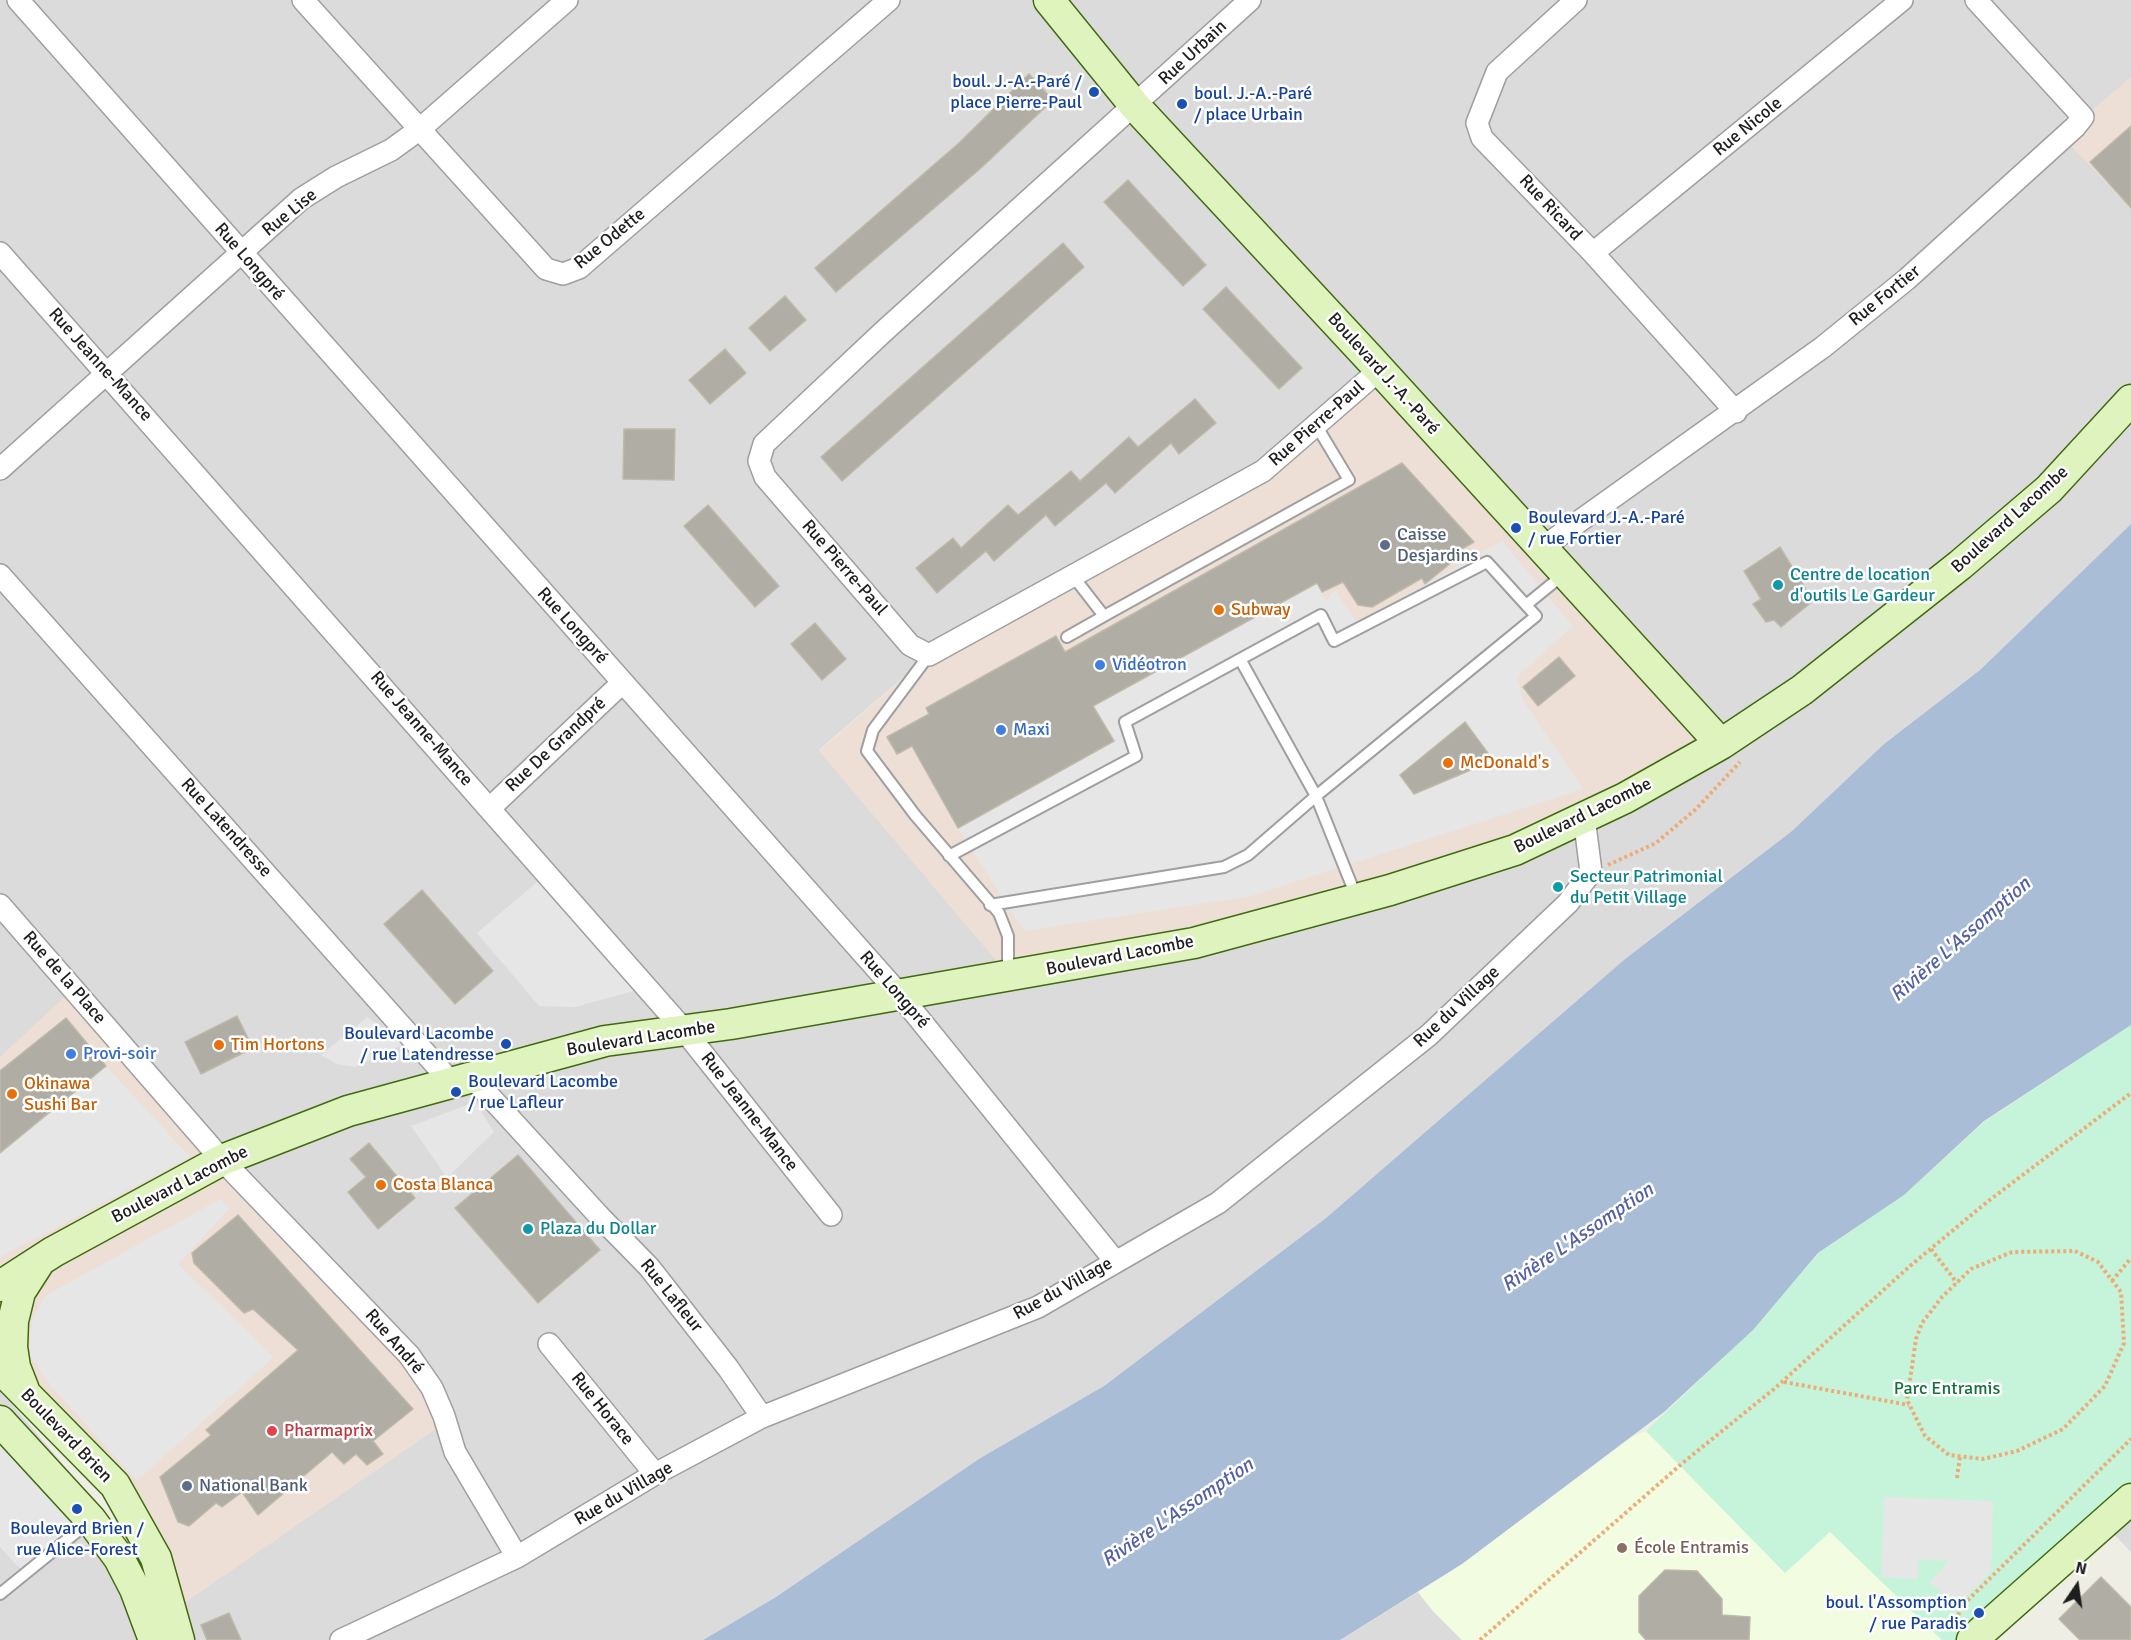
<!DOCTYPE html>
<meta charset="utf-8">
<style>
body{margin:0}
#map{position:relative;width:2131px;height:1640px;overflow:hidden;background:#eeeee5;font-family:Signika,sans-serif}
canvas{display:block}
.north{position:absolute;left:2047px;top:1556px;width:60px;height:60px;-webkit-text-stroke:4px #fff;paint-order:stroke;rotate:13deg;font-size:16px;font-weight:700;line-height:24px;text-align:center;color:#1e1e1e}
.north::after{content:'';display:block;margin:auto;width:21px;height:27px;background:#1e1e1e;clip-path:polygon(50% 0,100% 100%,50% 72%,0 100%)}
</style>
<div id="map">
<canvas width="2131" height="1640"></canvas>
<div class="north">N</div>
</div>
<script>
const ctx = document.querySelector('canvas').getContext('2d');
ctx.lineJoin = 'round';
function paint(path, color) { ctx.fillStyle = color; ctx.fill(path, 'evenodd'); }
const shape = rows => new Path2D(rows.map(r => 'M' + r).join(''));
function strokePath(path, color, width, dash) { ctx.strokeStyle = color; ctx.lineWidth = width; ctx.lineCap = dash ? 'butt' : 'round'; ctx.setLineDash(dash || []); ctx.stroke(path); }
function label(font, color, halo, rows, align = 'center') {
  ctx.font = font + ' Signika,sans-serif'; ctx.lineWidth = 5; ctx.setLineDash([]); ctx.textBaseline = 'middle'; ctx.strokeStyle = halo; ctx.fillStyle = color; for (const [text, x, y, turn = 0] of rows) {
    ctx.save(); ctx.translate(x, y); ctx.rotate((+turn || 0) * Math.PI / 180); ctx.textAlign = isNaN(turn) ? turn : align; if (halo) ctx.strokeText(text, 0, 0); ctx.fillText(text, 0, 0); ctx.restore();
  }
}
paint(shape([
 [0,0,2131,0,2131,524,1980,670,1884,744,1792,831,1625,959,1326,1218,1104,1386,776,1597,703,1640,0,1640,0,1390,104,1513,170,1613,0,1281],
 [1288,458,1000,964,819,750,929,655],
 [2131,1497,2131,1552,2102,1522],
 [1418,1592,1433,1611,1462,1640,1340,1640]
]), '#dcdbdb');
paint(shape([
 [2131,77,2131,209,2062,136],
 [1369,379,1721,744,1625,798,1194,943,999,964,819,751,929,655,1263,471],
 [73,989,381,1324,446,1422,170,1613,156,1558,26,1395,0,1286,0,1057]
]), '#eddfd6');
paint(shape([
 [1646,1431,1785,1573,1830,1531,1942,1640,1462,1640,1433,1611,1418,1592,1462,1564,1632,1437]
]), '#f2fce0');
paint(shape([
 [2131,1025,2131,1499,1973,1640,1942,1640,1830,1532,1785,1573,1646,1431,1750,1332,1819,1253,1905,1194,1984,1122]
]), '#c6f4da');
paint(shape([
 [1502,541,1573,626,1517,677,1523,700,1583,789,1251,896,1024,931,958,828,1114,741,1093,706,1317,583,1326,601,1335,590,1357,623],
 [538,881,637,990,575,1007,539,1006,477,933],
 [367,1017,406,1043,355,1067,337,1064,321,1055],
 [106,1066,190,1157,0,1257,0,1153],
 [475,1102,494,1132,447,1178,411,1126],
 [220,1199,230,1208,178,1264,274,1357,137,1481,52,1387,30,1356,31,1322,45,1296],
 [0,1445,82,1527,25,1574,0,1547],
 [1884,1497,1993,1501,1991,1571,1957,1607,1930,1582,1949,1561,1918,1560,1918,1579,1881,1577]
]), '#e6e6e6');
paint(shape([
 [2131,524,2131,1025,1984,1121,1904,1195,1818,1253,1753,1330,1664,1412,1462,1564,1340,1640,703,1640,776,1597,979,1459,1104,1386,1326,1218,1625,959,1792,831,1884,744,1980,670]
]), '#a9bdd7');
const building = shape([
 [1029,74,1053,100,981,168,836,292,815,268,959,143,1029,74],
 [2131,126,2131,208,2090,162,2131,126],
 [1128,180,1206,265,1183,286,1104,202,1128,180],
 [1063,243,1084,267,842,481,821,457,1063,243],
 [1226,287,1302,368,1279,389,1203,309,1226,287],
 [785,296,806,320,770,351,749,328,785,296],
 [725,349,746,373,710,404,689,380,725,349],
 [1195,399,1216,423,1179,454,1171,443,1115,493,1106,483,1055,526,1046,515,994,561,986,551,937,593,916,568,953,538,961,548,1008,505,1018,515,1071,471,1080,481,1129,437,1138,447,1195,399],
 [624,429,675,429,674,480,623,479,624,429],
 [1402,463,1474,542,1449,556,1452,562,1425,584,1422,578,1372,607,1358,605,1343,582,1322,592,1317,583,1093,706,1114,741,958,828,912,746,897,754,887,737,929,714,926,708,1056,636,1065,652,1402,463],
 [708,505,779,586,755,607,684,526,708,505],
 [1780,547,1813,601,1781,627,1774,620,1766,622,1753,604,1761,599,1744,571,1780,547],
 [815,623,846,659,822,680,791,644,815,623],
 [1559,657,1575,676,1538,706,1523,687,1559,657],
 [1465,722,1490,756,1473,769,1414,794,1400,775,1465,722],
 [422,890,493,971,455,1004,384,924,422,890],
 [237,1016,253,1048,201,1074,185,1042,237,1016],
 [66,1018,106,1066,0,1153,0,1071,66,1018],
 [369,1143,415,1198,378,1229,348,1192,366,1177,350,1159,369,1143],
 [518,1155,600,1250,538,1303,455,1208,518,1155],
 [238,1215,413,1409,373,1441,383,1454,367,1465,356,1454,344,1464,332,1452,258,1515,242,1492,222,1507,216,1503,189,1526,178,1522,160,1477,211,1435,206,1430,298,1350,253,1309,244,1313,194,1263,192,1253,238,1215],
 [1665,1570,1697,1571,1722,1599,1722,1615,1750,1617,1749,1640,1646,1640,1639,1632,1639,1596,1665,1570],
 [2101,1577,2131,1607,2131,1640,2080,1640,2059,1619,2101,1577],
 [229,1613,241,1640,207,1640,201,1625,229,1613]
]);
paint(building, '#b0ada4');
strokePath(building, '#beb9a9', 1.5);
const lane = shape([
 [1073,576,1104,616,1349,480,1316,425],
 [1067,637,1104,616],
 [929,655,873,730,867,751,915,815,999,913,1008,936,1008,973],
 [949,856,1136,756,1125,722,1321,615,1334,641,1487,562,1526,605],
 [1356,896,1316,796,1536,616,1526,605,1564,574],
 [990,905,1224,867,1248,855,1316,796,1240,659],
 [0,1594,90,1521]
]);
const street = shape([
 [18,0,900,995,1115,1261],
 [303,0,546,269,563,274,579,268,889,0],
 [1250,0,883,332,764,444,759,461,765,477,910,645,929,655,1263,471,1369,379,1377,369],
 [1576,0,1497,72,1477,123,1482,138,1593,253,1736,412],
 [0,253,684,1030,831,1215],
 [1593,253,1902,0],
 [0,469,301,199,336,177,391,150,420,129,567,0],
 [1542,548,1823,347,1907,279,2075,127,2083,117,1976,0],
 [0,575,451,1082],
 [490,808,622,683],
 [0,905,222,1160,409,1355,432,1388,444,1416,455,1452,517,1557],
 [472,1077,601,1218,649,1267,728,1368,762,1417],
 [549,1344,655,1474],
 [341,1640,517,1557,655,1474,762,1417,1038,1307,1218,1203,1429,1035,1568,903,1591,872,1584,817]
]);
const secondary = shape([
 [1049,0,1135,106,1370,359,1721,744],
 [0,1286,53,1252,222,1160,348,1111,605,1041,731,1024,1194,943,1390,890,1515,850,1625,798,1721,744,1802,690,1960,565,2049,489,2131,400],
 [0,1368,115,1485,156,1558,179,1640],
 [24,1390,15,1367,12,1347,13,1321,20,1292,38,1264],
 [0,1421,91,1520,119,1558,135,1589,154,1640],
 [1972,1640,2131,1499]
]);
strokePath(lane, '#9f9f9f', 14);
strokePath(street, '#9f9f9f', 24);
strokePath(secondary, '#416a10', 33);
strokePath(shape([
 [1608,865,1656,843,1696,809,1740,762],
 [1931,1249,1957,1283],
 [2075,1251,2098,1262,2121,1292,2124,1343,2105,1386,2063,1429,2017,1451,1983,1459,1949,1455,1925,1436,1907,1400,1916,1339,1922,1323,1942,1297,1971,1269,2012,1252,2075,1251],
 [2112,1281,2131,1258],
 [1784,1382,1909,1405],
 [1957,1478,1960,1456],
 [1957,1621,1960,1608,1967,1601,2131,1439],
 [1480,1640,1685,1461,1774,1389,1910,1266,1987,1202,2131,1093]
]), '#ecac78', 4, [3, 3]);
strokePath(lane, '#fff', 10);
strokePath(street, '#fff', 21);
strokePath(secondary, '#def3be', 30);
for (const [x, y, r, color] of [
 [1094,92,6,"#1a4fb4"],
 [1182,104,6,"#1a4fb4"],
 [1516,528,6,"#1a4fb4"],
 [1385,545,6,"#5c6f8a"],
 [1778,585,6,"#0f9aa8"],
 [1219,610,6,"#e8710a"],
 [1100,665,6,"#3f7fe0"],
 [1001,730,6,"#3f7fe0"],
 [1448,763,6,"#e8710a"],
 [1558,887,6,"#0f9aa8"],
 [506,1044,6,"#1a4fb4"],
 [219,1045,6,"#e8710a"],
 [71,1054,6,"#3f7fe0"],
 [456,1092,6,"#1a4fb4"],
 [12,1094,6,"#e8710a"],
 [381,1185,6,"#e8710a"],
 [528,1229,6,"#0f9aa8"],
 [272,1431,6,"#e0444e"],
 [187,1486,6,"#5c6f8a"],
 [77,1509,6,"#1a4fb4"],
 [1622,1548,6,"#8d6e63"],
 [1979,1613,6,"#1a4fb4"]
]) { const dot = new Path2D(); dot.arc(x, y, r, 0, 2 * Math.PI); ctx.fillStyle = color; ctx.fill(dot); strokePath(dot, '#fff', 2); }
label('18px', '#1e1e1e', '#fff', [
 ["Rue Urbain",1193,53,-43],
 ["Rue Nicole",1748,127,-39],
 ["Rue Ricard",1550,208,47],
 ["Rue Lise",290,213,-39],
 ["Rue Odette",610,239,-39],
 ["Rue Longpré",249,262,49],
 ["Rue Fortier",1885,296,-39],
 ["Rue Jeanne-Mance",100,365,48],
 ["Boulevard J.-A.-Paré",1383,374,48],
 ["Rue Pierre-Paul",1317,424,-41],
 ["Boulevard Lacombe",2010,520,-42],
 ["Rue Pierre-Paul",844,568,49],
 ["Rue Longpré",572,626,48],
 ["Rue Jeanne-Mance",421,729,49],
 ["Rue De Grandpré",556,745,-43],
 ["Boulevard Lacombe",1583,816,-26],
 ["Rue Latendresse",226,828,48],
 ["Boulevard Lacombe",1120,956,-11],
 ["Rue de la Place",64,978,49],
 ["Rue Longpré",894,990,49],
 ["Rue du Village",1457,1007,-43],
 ["Boulevard Lacombe",641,1039,-9],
 ["Rue Jeanne-Mance",749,1112,52],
 ["Boulevard Lacombe",180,1185,-27],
 ["Rue du Village",1063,1289,-29],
 ["Rue Lafleur",671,1296,51],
 ["Rue André",394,1342,49],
 ["Rue Horace",602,1409,51],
 ["Boulevard Brien",66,1436,46],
 ["Rue du Village",624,1494,-30]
]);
label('18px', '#164399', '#fff', [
 ["boul. J.-A.-Paré /",1082,82],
 ["place Pierre-Paul",1082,103],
 ["boul. J.-A.-Paré",1194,94,"left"],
 ["/ place Urbain",1194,115,"left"],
 ["Boulevard J.-A.-Paré",1528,518,"left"],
 ["/ rue Fortier",1528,539,"left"],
 ["Boulevard Lacombe",494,1034],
 ["/ rue Latendresse",494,1055],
 ["Boulevard Lacombe",468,1082,"left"],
 ["/ rue Lafleur",468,1103,"left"],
 ["Boulevard Brien /",77,1529,"center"],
 ["rue Alice-Forest",77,1550,"center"],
 ["boul. l'Assomption",1967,1603],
 ["/ rue Paradis",1967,1624]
], 'right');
label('18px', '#4e5e75', '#fff', [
 ["Caisse",1397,535],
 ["Desjardins",1397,556],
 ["National Bank",199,1486]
], 'left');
label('18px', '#0d838f', '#fff', [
 ["Centre de location",1790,575],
 ["d'outils Le Gardeur",1790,596],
 ["Secteur Patrimonial",1570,877],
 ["du Petit Village",1570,898],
 ["Plaza du Dollar",540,1229]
], 'left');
label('18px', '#c56008', '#fff', [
 ["Subway",1231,610],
 ["McDonald's",1460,763],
 ["Tim Hortons",231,1045],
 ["Okinawa",24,1084],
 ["Sushi Bar",24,1105],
 ["Costa Blanca",393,1185]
], 'left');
label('18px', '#366cbe', '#fff', [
 ["Vidéotron",1112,665],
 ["Maxi",1013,730],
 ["Provi-soir",83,1054]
], 'left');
label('18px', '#16713e', '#fff', [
 ["Parc Entramis",1947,1389]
]);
label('18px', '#be3a42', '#fff', [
 ["Pharmaprix",284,1431]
], 'left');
label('18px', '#785e54', '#fff', [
 ["École Entramis",1634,1548]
], 'left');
label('italic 20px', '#5460a4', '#fff', [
 ["Rivière L'Assomption",1961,940,-41],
 ["Rivière L'Assomption",1578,1238,-34],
 ["Rivière L'Assomption",1178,1513,-34]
]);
</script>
